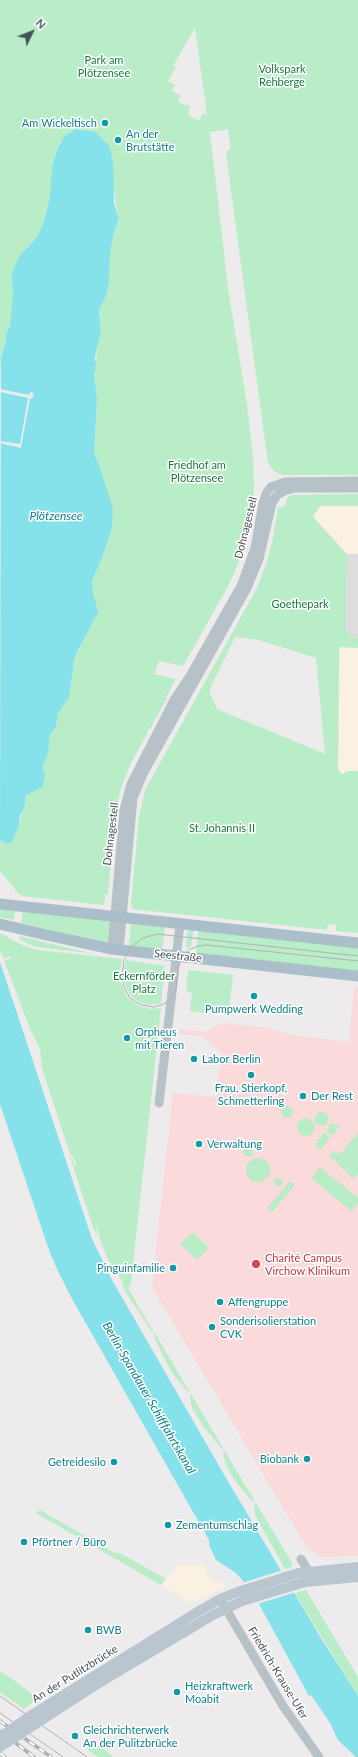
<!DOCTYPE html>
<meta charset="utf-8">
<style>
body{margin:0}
#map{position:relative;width:358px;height:1757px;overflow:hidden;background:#eeebec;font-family:Lato,sans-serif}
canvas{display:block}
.north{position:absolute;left:12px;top:12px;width:40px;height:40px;-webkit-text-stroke:3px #fff;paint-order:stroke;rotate:47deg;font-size:11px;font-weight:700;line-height:16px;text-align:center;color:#445158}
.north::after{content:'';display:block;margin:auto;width:14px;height:18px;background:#445158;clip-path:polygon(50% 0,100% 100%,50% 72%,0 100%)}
</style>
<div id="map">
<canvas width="358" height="1757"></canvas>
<div class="north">N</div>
</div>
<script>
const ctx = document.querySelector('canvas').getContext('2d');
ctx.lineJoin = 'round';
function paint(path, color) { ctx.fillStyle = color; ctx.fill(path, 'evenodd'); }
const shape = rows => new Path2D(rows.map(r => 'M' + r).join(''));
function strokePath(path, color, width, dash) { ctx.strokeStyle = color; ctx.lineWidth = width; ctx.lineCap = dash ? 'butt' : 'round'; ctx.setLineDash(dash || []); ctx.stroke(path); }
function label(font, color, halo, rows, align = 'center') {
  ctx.font = font + ' Lato,sans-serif'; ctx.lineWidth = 3; ctx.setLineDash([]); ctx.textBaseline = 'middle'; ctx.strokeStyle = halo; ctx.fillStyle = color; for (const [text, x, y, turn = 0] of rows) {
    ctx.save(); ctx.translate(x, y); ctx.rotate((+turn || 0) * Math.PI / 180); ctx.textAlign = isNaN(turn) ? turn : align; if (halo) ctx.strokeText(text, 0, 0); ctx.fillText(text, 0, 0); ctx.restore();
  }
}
paint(shape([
 [320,506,358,506,358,554,347,554,313,517],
 [340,646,358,648,358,781,342,774,338,769],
 [178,1565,204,1565,206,1573,215,1584,221,1581,225,1587,196,1601,189,1602,161,1585]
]), '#fbf1e3');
paint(shape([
 [347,554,358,554,358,638,352,637,346,631]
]), '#dfdcdd');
paint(shape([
 [354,987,358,988,358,1556,322,1557,307,1548,152,1287,173,1093,217,1097,221,1053,202,1036,179,1034,180,1029,206,1032,222,1023,264,1027,293,1035,349,1042]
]), '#fadadb');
paint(shape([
 [0,0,358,0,358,475,281,475,274,471,268,463,226,154,228,150,231,149,228,129,210,132,228,289,246,398,253,455,254,488,252,510,244,546,236,569,226,590,183,666,159,661,154,674,176,679,166,697,167,698,150,729,148,729,147,731,148,732,131,763,121,788,115,816,108,895,105,894,104,905,22,896,18,893,0,871,0,840,7,844,13,841,11,840,19,826,25,799,29,794,34,792,44,771,42,768,48,753,50,733,56,727,58,713,69,698,74,660,88,628,94,620,92,581,102,558,112,528,113,508,99,465,94,453,97,399,94,375,101,323,99,309,107,294,109,284,110,253,114,232,119,221,106,141,95,132,61,141,52,167,50,196,44,222,37,237,18,258,10,326,6,334,6,341,1,359,0,374],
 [195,28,207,115,203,113,199,121,188,115,190,106,186,104,185,106,178,102,181,96,172,91,175,85,168,81,176,68,173,66],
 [358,494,358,506,320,506,313,517,347,554,346,631,352,637,358,638,358,648,339,647,338,769,342,774,347,771,358,771,358,933,336,931,336,925,328,924,327,930,132,909,131,903,139,817,145,790,257,588,267,562,273,538,278,508,286,505,287,498,292,495],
 [235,637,259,640,316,658,325,754,217,709,209,691],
 [0,908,15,910,14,920,0,917],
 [23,911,109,920,111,923,109,941,106,942,83,938,21,923],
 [131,923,165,927,162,950,129,946],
 [188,928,194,929,191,946,186,949],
 [198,930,358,947,358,971,196,953],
 [0,933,22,945,37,950,122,959,120,970,120,981,127,997,139,1006,150,1009,161,1008,131,1283,128,1288,153,1331,152,1332,124,1290,122,1281,108,1259,101,1242,96,1224,97,1236,92,1224,68,1151,76,1167,76,1162,69,1151,42,1068,40,1049,31,1031,4,961,11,958,10,956,4,959,0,951],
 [20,936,56,945,96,954,36,947,22,941,19,938],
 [126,960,165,966,161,1003,148,1005,141,1003,132,997,127,990,124,981,124,970],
 [188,970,233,975,229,1009,216,1007,204,1013,190,1011,192,992,186,991],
 '281 1112a6 6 0 1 1 12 0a6 6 0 1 1-12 0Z',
 '315 1119a7 7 0 1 1 14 0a7 7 0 1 1-14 0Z',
 '297 1127a9 9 0 1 1 18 0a9 9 0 1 1-18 0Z',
 [333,1123,336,1126,339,1124,340,1126,332,1136,326,1132,329,1128,328,1125],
 [322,1133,325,1133,330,1138,321,1150,315,1145,317,1143,316,1139,320,1139,322,1137],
 [358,1133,358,1174,353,1179,345,1171,346,1167,344,1170,329,1156,333,1151,338,1153,338,1157,339,1159,338,1156],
 '243 1152a5 5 0 1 1 10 0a5 5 0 1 1-10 0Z',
 '246 1170a12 12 0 1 1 24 0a12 12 0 1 1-24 0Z',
 [320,1167,358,1198,358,1203,351,1211,311,1178],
 '273.5 1182a4.5 4.5 0 1 1 9 0a4.5 4.5 0 1 1-9 0Z',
 [290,1181,295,1185,272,1212,267,1208],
 [193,1232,209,1248,197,1260,180,1244],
 [155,1333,189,1391,188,1392,173,1374,163,1356,153,1334],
 [191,1394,223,1448,222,1449,203,1426,192,1408,190,1395],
 [224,1450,254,1500,252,1501,235,1481,225,1463,223,1451],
 [256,1503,292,1563,292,1567,285,1569,255,1515,254,1504],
 [40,1510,115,1553,120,1553,166,1579,161,1585,36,1513],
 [306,1590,358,1677,358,1696,295,1593],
 [0,1671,15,1681,37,1698,24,1709,0,1692],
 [94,1741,113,1757,98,1757,88,1750]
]), '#b8edc7');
paint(shape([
 [76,129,95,132,101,137,110,147,113,162,114,203,119,219,114,232,110,253,109,284,107,294,99,309,101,331,95,357,96,365,94,375,97,399,94,453,99,465,113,508,112,528,102,558,92,581,93,593,98,612,78,650,74,660,69,698,58,713,56,727,50,734,48,753,42,768,45,774,43,786,26,796,24,808,20,815,19,826,12,840,14,841,7,844,0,840,1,359,6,341,6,334,10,326,13,296,12,274,18,258,37,237,44,222,50,196,52,167,58,148,65,136],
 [0,962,92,1239,112,1280,226,1478,321,1638,358,1696,358,1757,356,1757,338,1740,330,1723,311,1695,309,1696,259,1604,243,1581,236,1573,216,1560,209,1545,209,1540,71,1297,58,1271,50,1253,0,1104]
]), '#85e1ea');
paint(shape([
 [0,389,29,395,30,392,34,393,32,399,30,398,21,448,0,443,0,441,20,444,28,398,0,392],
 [283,1570,297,1592,257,1604,242,1583]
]), '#eeebec');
strokePath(shape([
 [112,949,124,810,131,784,174,700,190,676,241,586,255,548,263,503,267,492,271,487,285,482,358,481],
 [119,950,133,798,144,772,247,588,259,559,272,503,277,495,284,491,294,488,358,488],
 [159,1103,180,924],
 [301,1559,312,1577],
 [222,1602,283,1706,319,1757]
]), '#b6c2c8', 9);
strokePath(shape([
 [94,1686,213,1615,242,1601,305,1582,358,1577],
 [30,1716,199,1611,220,1599,237,1592,299,1573,358,1567]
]), '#b9c6d0', 10);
strokePath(shape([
 [0,904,358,943],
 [0,924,51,936,112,949,358,976]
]), '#abbfcb', 11);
strokePath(shape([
 [358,956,157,934,143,938,131,947,124,960,122,976,124,987,130,998,141,1005,154,1007,164,1004,173,996,176,989,178,968,182,957,190,949,199,946,207,945,358,961],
 [0,1696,87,1757],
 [0,1713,63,1757]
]), '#adb2b6', 1);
const rail = shape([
 [0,1721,51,1757],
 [0,1731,34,1757],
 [0,1753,5,1757]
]);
strokePath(rail, '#adb2b6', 3.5);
strokePath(rail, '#fff', 2, [6]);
strokePath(shape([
 [0,1737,30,1716],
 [0,1747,94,1686]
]), '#b9c6d0', 10);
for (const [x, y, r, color] of [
 [105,123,4,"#0f9aa8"],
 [118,140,4,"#0f9aa8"],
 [254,996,4,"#0f9aa8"],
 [127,1038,4,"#0f9aa8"],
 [194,1059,4,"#0f9aa8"],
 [251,1075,4,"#0f9aa8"],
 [303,1096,4,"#0f9aa8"],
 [199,1144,4,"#0f9aa8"],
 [256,1264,5,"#e0444e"],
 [173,1268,4,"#0f9aa8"],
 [220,1302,4,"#0f9aa8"],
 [212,1327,4,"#0f9aa8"],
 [307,1459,4,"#0f9aa8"],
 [114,1462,4,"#0f9aa8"],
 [168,1525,4,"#0f9aa8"],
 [24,1542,4,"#0f9aa8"],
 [88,1630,4,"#0f9aa8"],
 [177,1692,4,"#0f9aa8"],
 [75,1736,4,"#0f9aa8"]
]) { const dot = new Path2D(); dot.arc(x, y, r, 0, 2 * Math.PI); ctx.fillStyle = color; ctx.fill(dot); strokePath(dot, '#fff', 1.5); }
label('11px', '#17783c', '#fff', [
 ["Park am",104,60],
 ["Plötzensee",104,73],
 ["Volkspark",282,69],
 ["Rehberge",282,82],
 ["Friedhof am",197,465],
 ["Plötzensee",197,478],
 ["Goethepark",300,604],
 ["St. Johannis II",222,828],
 ["Eckernförder",144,976],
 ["Platz",144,989]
]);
label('11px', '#0d838f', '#fff', [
 ["Am Wickeltisch",97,123,"right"],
 ["An der",126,134],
 ["Brutstätte",126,147],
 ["Pumpwerk Wedding",254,1009,"center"],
 ["Orpheus",135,1032],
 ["mit Tieren",135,1045],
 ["Labor Berlin",202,1059],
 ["Frau, Stierkopf,",251,1088,"center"],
 ["Schmetterling",251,1101,"center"],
 ["Der Rest",311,1096],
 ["Verwaltung",207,1144],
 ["Pinguinfamilie",165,1268,"right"],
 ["Affengruppe",228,1302],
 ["Sonderisolierstation",220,1321],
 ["CVK",220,1334],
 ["Biobank",299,1459,"right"],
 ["Getreidesilo",106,1462,"right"],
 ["Zementumschlag",176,1525],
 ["Pförtner / Büro",32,1542],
 ["BWB",96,1630],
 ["Heizkraftwerk",185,1686],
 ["Moabit",185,1699],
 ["Gleichrichterwerk",83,1730],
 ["An der Pulitzbrücke",83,1743]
], 'left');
label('11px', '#445158', '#fff', [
 ["Dohnagestell",246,528,-76],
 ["Dohnagestell",111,834,-83],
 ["Seestraße",178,956,6],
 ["Friedrich-Krause-Ufer",278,1673,59],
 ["An der Putlitzbrücke",75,1674,-32]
]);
label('11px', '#be3a42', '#fff', [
 ["Charité Campus",265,1258],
 ["Virchow Klinikum",265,1271]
], 'left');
label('italic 12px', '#0e808c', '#fff', [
 ["Plötzensee",56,516],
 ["Berlin-Spandauer Schifffahrtskanal",149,1398,60]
]);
</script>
